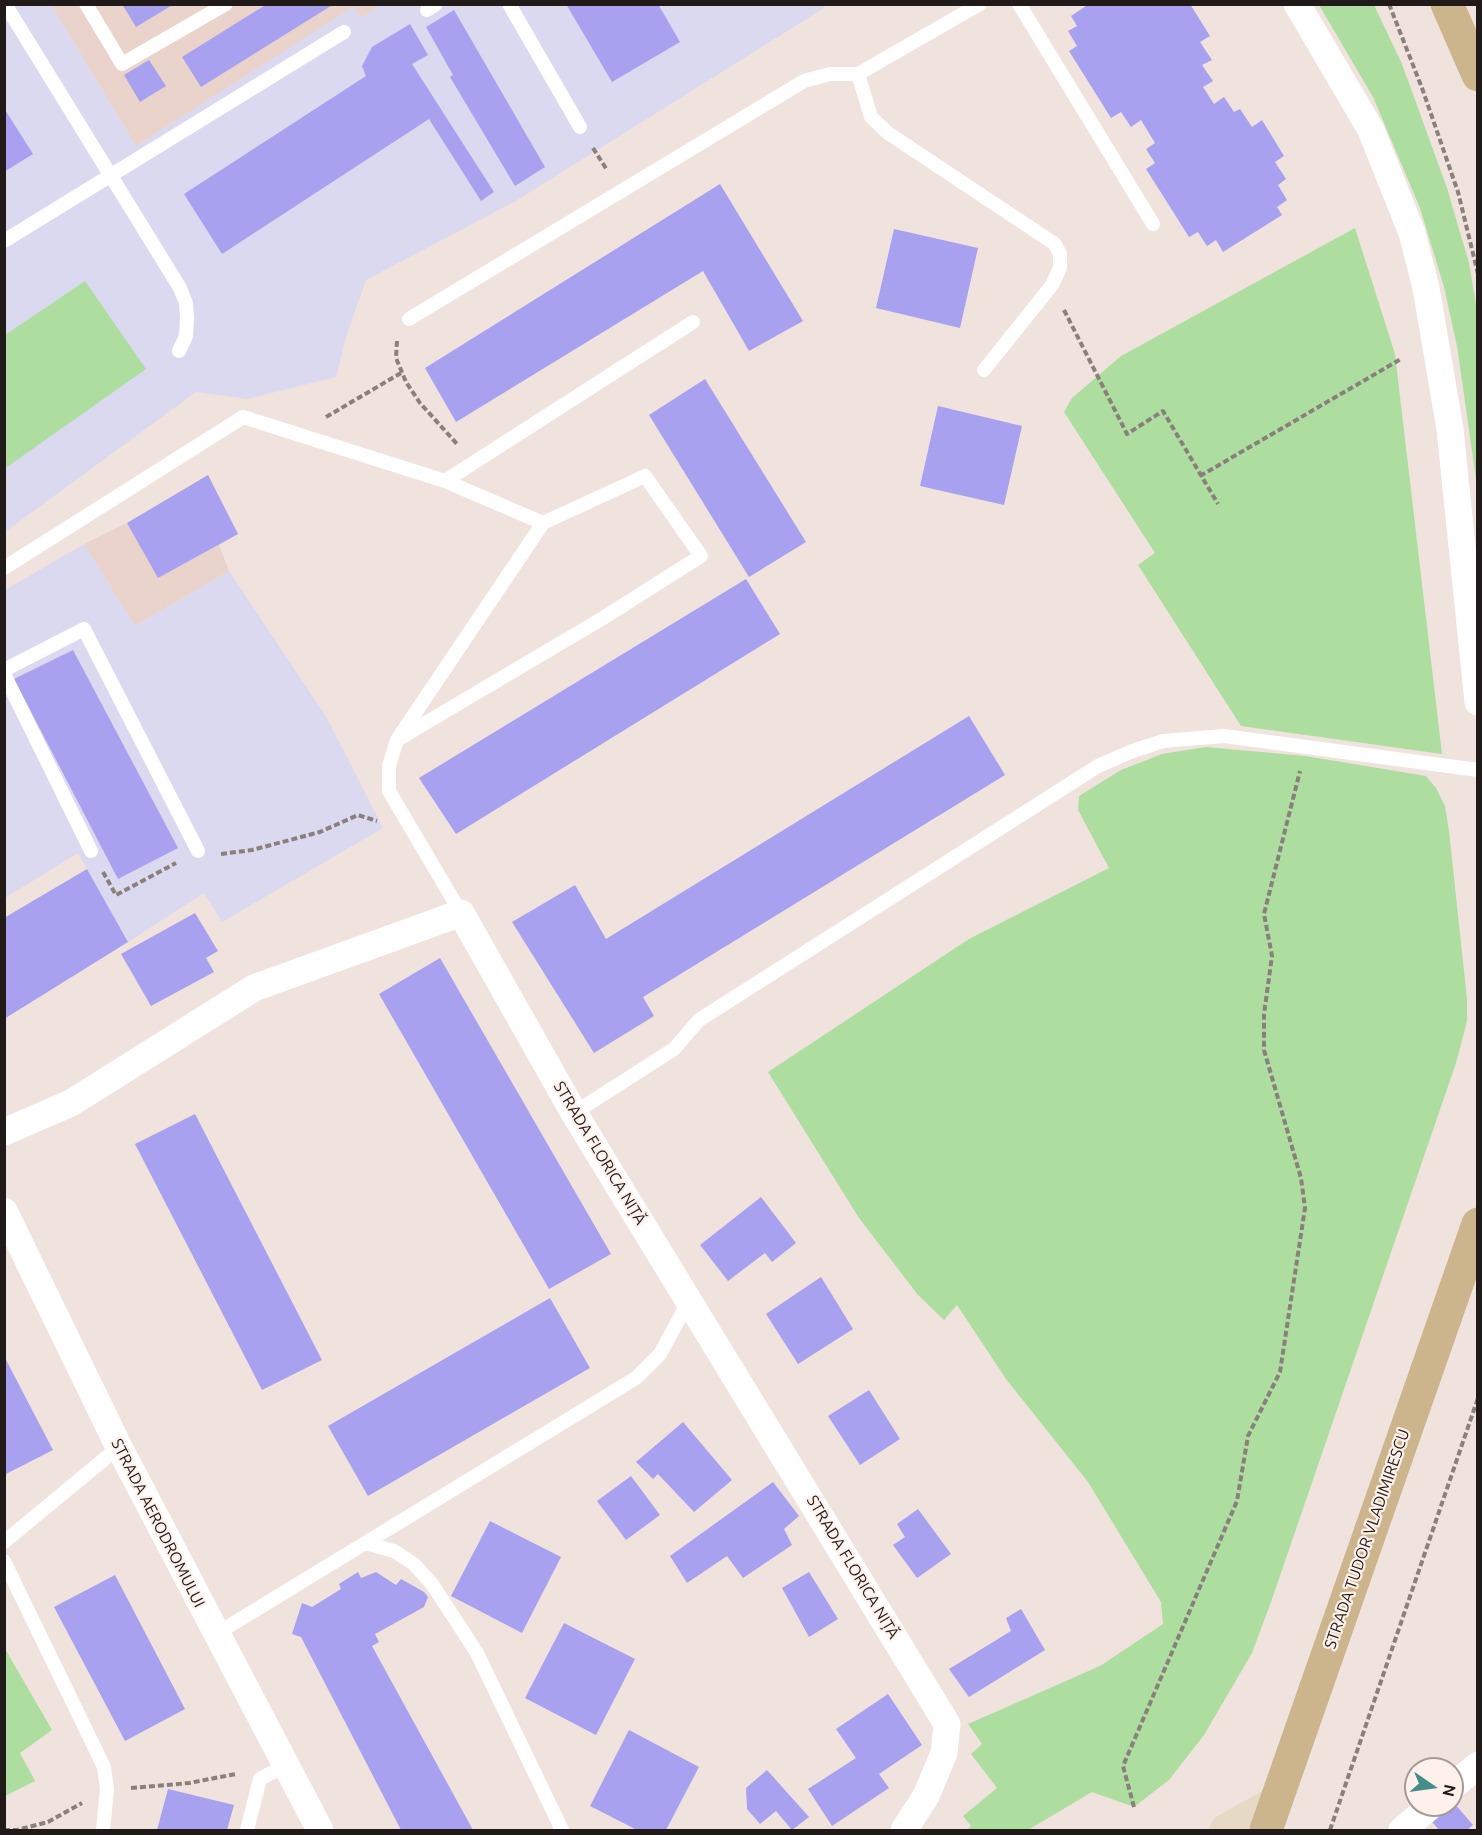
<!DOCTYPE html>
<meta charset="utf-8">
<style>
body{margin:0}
#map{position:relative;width:1482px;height:1835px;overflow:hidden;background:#f0e2dd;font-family:Ubuntu,sans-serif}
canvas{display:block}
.frame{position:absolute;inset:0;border:6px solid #201b19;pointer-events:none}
.north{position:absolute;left:1404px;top:1757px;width:60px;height:60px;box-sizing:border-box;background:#fef0ea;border:2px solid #a59b96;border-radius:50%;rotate:103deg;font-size:16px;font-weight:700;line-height:24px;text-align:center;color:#201b19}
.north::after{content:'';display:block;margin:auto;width:21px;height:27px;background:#458d8a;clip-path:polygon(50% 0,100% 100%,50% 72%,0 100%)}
</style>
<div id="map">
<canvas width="1482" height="1835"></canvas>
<div class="frame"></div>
<div class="north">N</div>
</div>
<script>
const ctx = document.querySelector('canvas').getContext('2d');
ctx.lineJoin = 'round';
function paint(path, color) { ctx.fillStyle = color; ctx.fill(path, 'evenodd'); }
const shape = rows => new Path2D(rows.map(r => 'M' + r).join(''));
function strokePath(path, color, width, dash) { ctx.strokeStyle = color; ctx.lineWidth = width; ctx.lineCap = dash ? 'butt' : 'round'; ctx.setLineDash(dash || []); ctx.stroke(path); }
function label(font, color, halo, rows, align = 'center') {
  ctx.font = font + ' Ubuntu,sans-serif'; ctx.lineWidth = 4.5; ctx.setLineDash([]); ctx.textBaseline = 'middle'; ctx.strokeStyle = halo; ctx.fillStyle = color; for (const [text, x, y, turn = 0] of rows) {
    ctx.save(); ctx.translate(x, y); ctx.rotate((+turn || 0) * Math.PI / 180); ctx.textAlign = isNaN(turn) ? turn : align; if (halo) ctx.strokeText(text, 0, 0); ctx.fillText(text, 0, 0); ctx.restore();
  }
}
paint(shape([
 [51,5,382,5,361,18,354,7,136,146],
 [208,475,238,534,219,545,229,571,135,626,84,544,127,523]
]), '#e9d3cb');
paint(shape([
 [382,4,824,5,824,8,514,202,366,280,346,337,336,377,247,399,196,392,5,532,5,5,51,5,136,146,354,6,361,18],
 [84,544,135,626,229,571,327,718,383,828,222,922,204,893,128,942,78,853,5,898,5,590]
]), '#dbd9ef');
paint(shape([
 [1319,5,1374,5,1402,64,1447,188,1469,263,1477,310,1477,486,1457,346,1444,287,1420,208,1373,97],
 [1355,228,1395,354,1442,754,1241,726,1138,565,1155,553,1064,412,1072,398,1121,356],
 [85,281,146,369,7,467,4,463,5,335],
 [1206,747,1305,756,1426,776,1436,788,1445,806,1449,831,1467,999,1467,1021,1456,1063,1271,1602,1252,1653,1204,1735,1169,1780,1134,1807,1092,1792,1028,1830,967,1830,971,1826,963,1816,997,1788,971,1754,982,1744,968,1724,1100,1666,1163,1624,1161,1602,1088,1482,1006,1379,957,1305,944,1320,918,1295,859,1218,768,1072,969,939,1109,868,1078,810,1079,796,1121,770,1162,754],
 [4,1647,52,1730,20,1753,35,1781,5,1796]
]), '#addea0');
paint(shape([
 [122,4,174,4,136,27],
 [267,4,334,4,201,87,182,57],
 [566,4,658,4,680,42,612,82],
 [1089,4,1190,4,1210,36,1200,42,1212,60,1202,65,1213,81,1203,87,1214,104,1224,97,1234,112,1240,109,1252,127,1262,120,1284,156,1275,162,1286,179,1278,185,1287,200,1277,207,1282,215,1223,252,1216,240,1207,246,1198,232,1189,237,1146,169,1155,163,1146,149,1155,143,1141,120,1131,127,1121,112,1111,118,1069,51,1077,46,1068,31,1077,26,1071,16],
 [454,10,545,167,515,186,450,77,453,75,426,27],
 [410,24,428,55,412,64,494,192,481,201,429,119,222,254,184,194,366,76,362,66,372,47],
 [149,60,166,86,140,102,124,75],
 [4,108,33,154,4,172],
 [720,184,803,321,749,351,703,271,456,422,425,368],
 [894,229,978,248,960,328,876,308],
 [705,379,806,542,749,577,649,415],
 [938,406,1022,426,1004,505,920,486],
 [208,475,238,534,158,578,127,523],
 [746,579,780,634,456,834,419,778],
 [73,650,178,848,118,879,14,679],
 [969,716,1005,775,643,997,654,1016,594,1053,512,922,575,885,606,939],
 [87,869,128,942,4,1019,4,918],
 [195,913,218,951,206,958,214,972,151,1006,121,954],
 [440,958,611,1254,549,1289,379,994],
 [195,1114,322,1360,262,1390,135,1144],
 [761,1197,796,1243,772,1262,765,1253,728,1281,700,1245],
 [821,1277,853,1329,798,1364,766,1314],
 [550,1298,590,1368,368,1496,328,1426],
 [4,1356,53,1450,4,1475],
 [869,1390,900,1439,860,1465,828,1416],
 [683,1422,732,1480,694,1512,658,1474,653,1479,636,1462],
 [631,1476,660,1515,626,1540,597,1501],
 [773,1482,799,1516,784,1529,792,1545,743,1578,727,1556,687,1583,670,1556],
 [918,1509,951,1554,917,1578,893,1545,905,1537,897,1524],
 [490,1521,561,1557,522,1633,451,1596],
 [358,1572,361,1578,376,1572,396,1585,401,1579,424,1592,428,1597,424,1607,375,1634,379,1642,372,1646,473,1830,401,1830,301,1637,292,1634,302,1603,312,1607,341,1589,339,1584],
 [809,1572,838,1619,809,1637,782,1588],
 [115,1575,185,1709,125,1741,54,1607],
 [1021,1609,1045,1650,969,1697,949,1669,1011,1631,1006,1618],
 [564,1623,635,1659,596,1735,525,1698],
 [888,1694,922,1745,879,1774,889,1788,832,1826,808,1789,856,1758,836,1729],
 [629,1730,699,1767,666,1830,637,1830,590,1806],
 [767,1770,809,1817,792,1830,776,1811,760,1824,747,1809,746,1788],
 [168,1789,234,1805,227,1830,157,1830],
 [1454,1803,1473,1825,1467,1830,1439,1830,1432,1822]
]), '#a8a1ef');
strokePath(shape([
 [1389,4,1422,88,1458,192,1478,274],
 [593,148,607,170],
 [1064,310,1127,434,1163,411,1218,504],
 [397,341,396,358,406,382,420,403,457,444],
 [326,417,401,373],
 [1200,476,1401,359],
 [221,854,252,850,320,832,358,815,377,821],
 [103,872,116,895,176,863],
 [131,1788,189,1783,236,1774],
 [1134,1807,1123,1766,1237,1501,1248,1436,1280,1372,1305,1208,1301,1178,1264,1050,1264,1014,1272,956,1264,914,1300,771],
 [4,1830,17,1830,48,1822,82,1803],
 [1330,1830,1478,1398]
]), '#89807c', 4, [6, 3]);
strokePath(shape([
 [5,4,180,288,186,303,187,318,186,336,179,351],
 [86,4,122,64,226,4],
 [509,4,580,127],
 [1019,4,1153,224],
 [427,10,436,4],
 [858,74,871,117,888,133,1055,244,1060,254,1060,268,1052,285,984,370],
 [4,241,344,32],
 [409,319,804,81,830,74,858,74,980,4],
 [445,481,693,322],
 [4,568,243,417,445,481,543,523,645,476,701,556,603,618,397,740],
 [4,670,84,629,198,851],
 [4,674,91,851],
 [461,913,389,791,389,766,397,740,543,523],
 [574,1113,674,1049,699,1020,1098,766,1130,752,1163,741,1224,736,1478,770],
 [4,1542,119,1447],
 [365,1543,394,1551,414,1564,432,1584,477,1653,562,1830],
 [4,1561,104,1767,107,1789,103,1830],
 [216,1634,636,1378,660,1354,690,1299],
 [247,1830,260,1779,284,1766]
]), '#fff', 14);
strokePath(shape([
 [1297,4,1371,130,1412,233,1426,288,1450,429,1478,702],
 [4,1132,71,1103,254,988,461,913,574,1113,947,1724,944,1753,926,1796,904,1830],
 [4,1211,119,1447,320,1830],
 [1452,1787,1478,1765],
 [1402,1830,1432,1805]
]), '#fff', 27);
strokePath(shape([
 [1226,1830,1275,1803]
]), '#e6dac6', 33);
strokePath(shape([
 [1447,4,1478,75],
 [1266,1830,1478,1224]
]), '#ccb58d', 33);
label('16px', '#201b19', '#fef0ea', [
 ["STRADA FLORICA NIȚĂ",600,1153,59],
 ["STRADA AERODROMULUI",158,1523,63],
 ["STRADA TUDOR VLADIMIRESCU",1367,1539,-71],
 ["STRADA FLORICA NIȚĂ",853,1567,59]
]);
</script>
